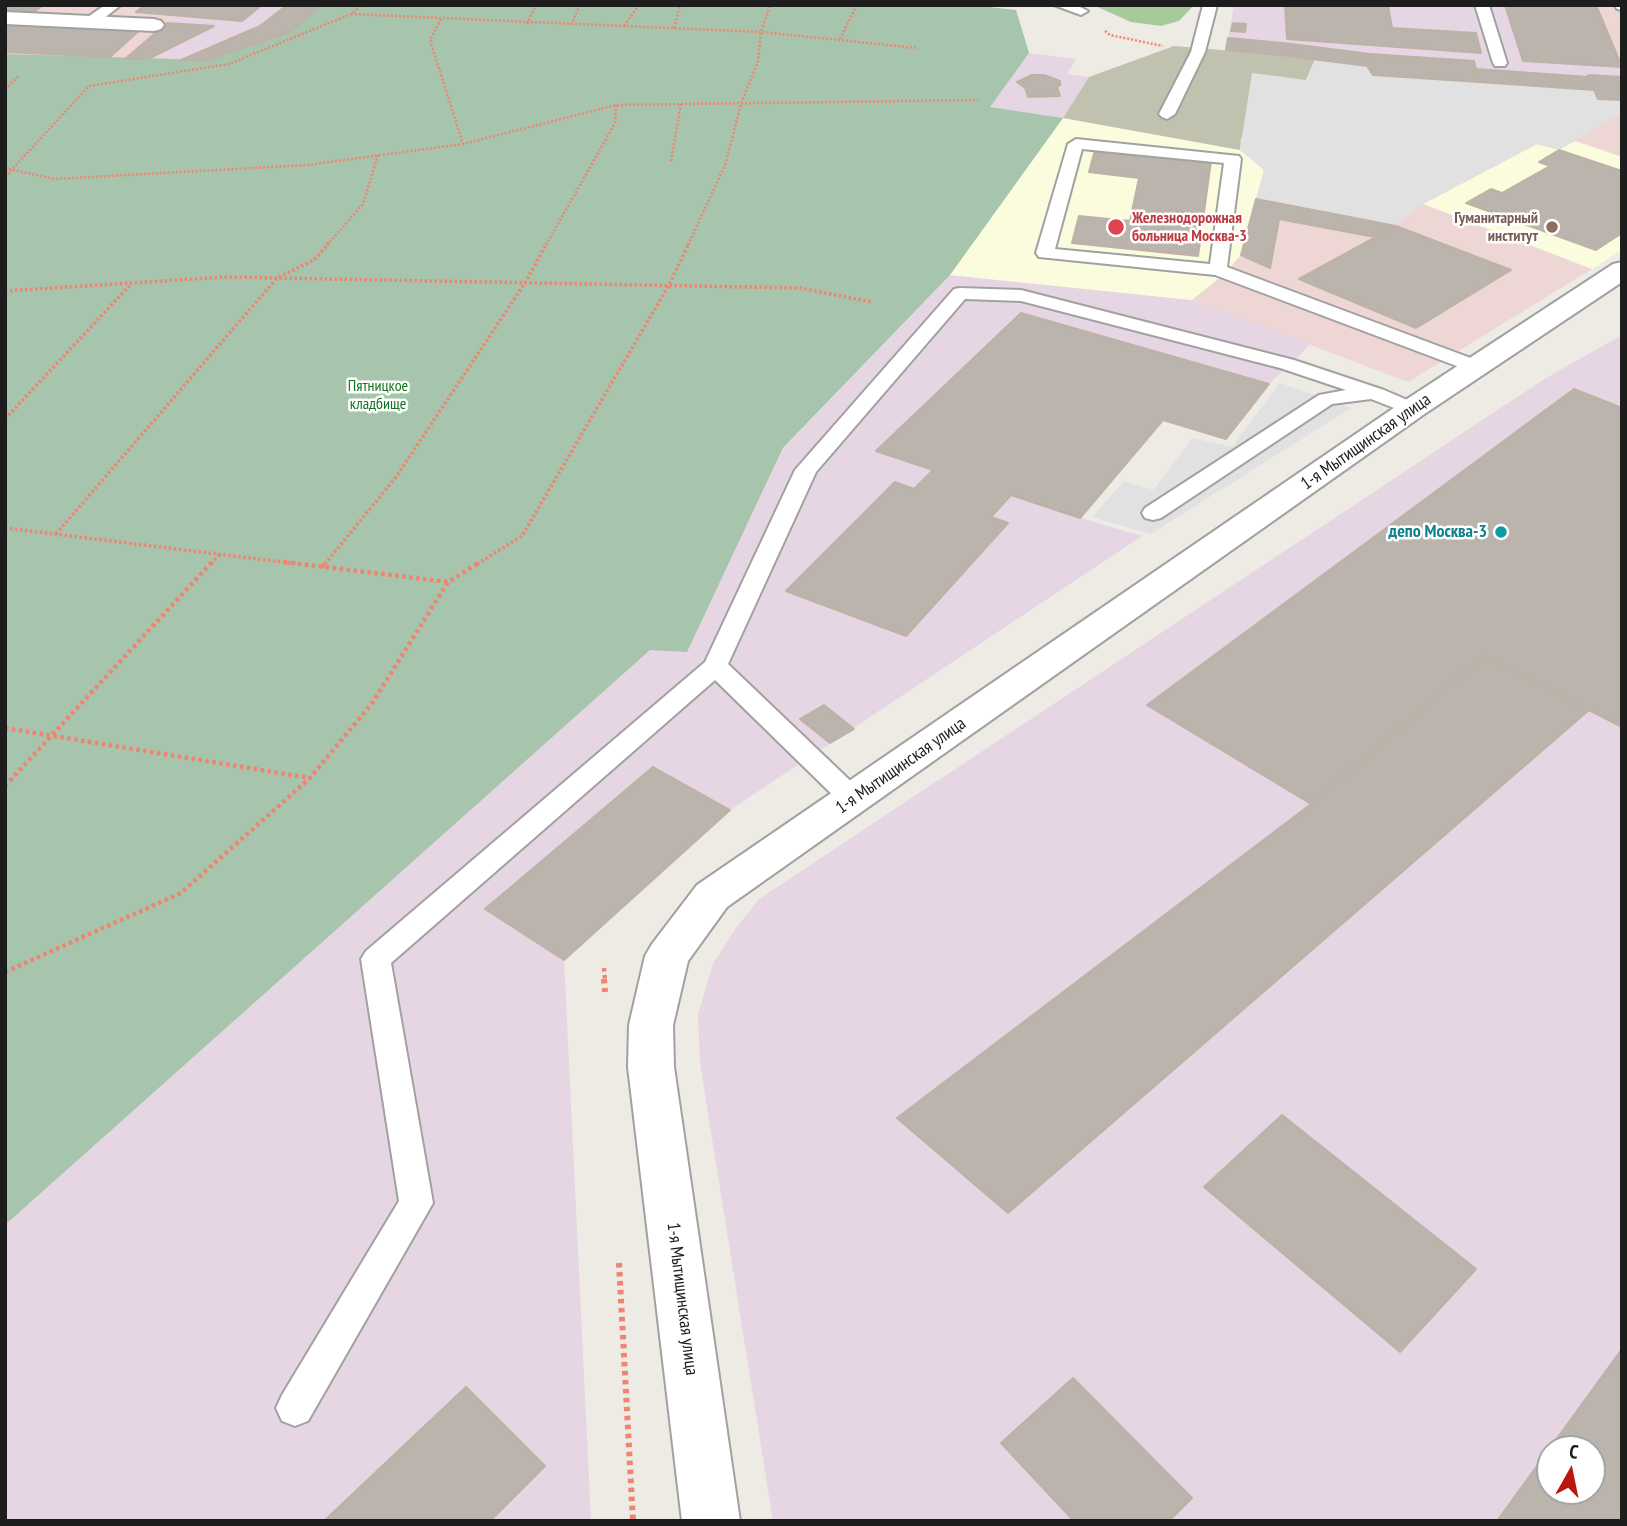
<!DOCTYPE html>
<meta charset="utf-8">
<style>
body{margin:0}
#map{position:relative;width:1627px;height:1526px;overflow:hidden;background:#edebe4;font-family:"PT Sans Narrow",sans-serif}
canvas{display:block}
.frame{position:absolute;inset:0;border:7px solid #1d1d1d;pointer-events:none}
.north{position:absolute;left:1536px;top:1435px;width:70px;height:70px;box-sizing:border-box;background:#fff;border:2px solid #a5a5a5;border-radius:50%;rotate:9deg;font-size:19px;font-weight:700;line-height:28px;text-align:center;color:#1d1d1d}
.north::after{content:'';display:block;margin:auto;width:24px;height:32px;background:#bc140f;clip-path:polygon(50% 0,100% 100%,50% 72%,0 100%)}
</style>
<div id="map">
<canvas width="1627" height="1526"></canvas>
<div class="frame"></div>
<div class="north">С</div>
</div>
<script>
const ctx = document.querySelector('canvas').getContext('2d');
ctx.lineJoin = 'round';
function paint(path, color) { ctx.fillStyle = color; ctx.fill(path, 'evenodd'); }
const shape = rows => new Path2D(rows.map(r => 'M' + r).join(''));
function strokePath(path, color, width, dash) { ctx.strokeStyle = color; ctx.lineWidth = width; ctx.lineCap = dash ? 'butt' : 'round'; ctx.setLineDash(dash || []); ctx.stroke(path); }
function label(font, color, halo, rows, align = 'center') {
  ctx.font = font + ' "PT Sans Narrow",sans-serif'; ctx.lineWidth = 5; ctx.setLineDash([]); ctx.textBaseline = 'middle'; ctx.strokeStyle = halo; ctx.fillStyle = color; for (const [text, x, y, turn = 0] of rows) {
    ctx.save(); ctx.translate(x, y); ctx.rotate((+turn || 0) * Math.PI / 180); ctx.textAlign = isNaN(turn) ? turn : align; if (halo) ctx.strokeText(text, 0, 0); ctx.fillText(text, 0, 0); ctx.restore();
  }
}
paint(shape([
 [5,5,145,5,176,15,125,59,5,54],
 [1596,5,1622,5,1622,63],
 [1373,75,1622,100,1622,157,1575,141,1424,204,1592,269,1408,382,1192,300,1225,273,1241,255,1264,171,1240,150]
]), '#edd6d4');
paint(shape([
 [145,5,226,6,322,5,290,32,208,60,125,59,175,16,136,12],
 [1234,5,1596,5,1622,63,1622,100,1373,75,1281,55,1226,50],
 [1029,53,1076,59,1067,74,1089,77,1063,118,989,107],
 [950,275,1192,300,1311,344,1269,384,1226,439,1163,420,1081,518,1142,536,730,810,564,959,591,1521,5,1521,5,1225,650,649,687,651,783,449],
 [1622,335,1622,1521,773,1521,700,1063,698,1014,713,964,736,928,759,899,1546,378],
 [1550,1449,1592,1449,1592,1491,1550,1491]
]), '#e6d6e3');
paint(shape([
 [1063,118,1240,150,1264,170,1241,255,1225,273,1192,300,950,275],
 [1575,141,1622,157,1622,250,1592,269,1423,204,1537,144,1559,150]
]), '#fbfcde');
paint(shape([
 [1174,46,1281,55,1315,59,1306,80,1241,138,1240,150,1063,118,1089,77]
]), '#c1c1b0');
paint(shape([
 [1093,5,1194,5,1179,21,1161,26,1131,22]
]), '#a7ca9b');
paint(shape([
 [322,5,971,5,1016,10,1029,53,990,107,1063,118,950,275,783,448,687,652,650,650,5,1225,5,54,208,60,290,32]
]), '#a6c5ac');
paint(shape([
 [1315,59,1367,66,1373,75,1594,90,1598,99,1622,100,1622,113,1559,150,1537,144,1423,204,1396,226,1256,199,1264,170,1240,150,1252,73,1306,80],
 [1280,383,1351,408,1151,534,1092,517,1124,481,1153,490,1193,438,1232,447]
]), '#e1e1e1');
const building = shape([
 [5,5,43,5,33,13,5,12,5,5],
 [145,5,226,6,262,5,242,21,136,12,145,5],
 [287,5,322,5,290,32,208,60,181,60,260,26,287,5],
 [1285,5,1388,5,1392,28,1476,33,1481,53,1287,39,1285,5],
 [1505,5,1596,5,1622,67,1523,61,1505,5],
 [5,22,142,28,110,57,5,52,5,22],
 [167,23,214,26,148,59,125,59,167,23],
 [1233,23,1246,24,1245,32,1231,31,1233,23],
 [1228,38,1283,43,1281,55,1226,50,1228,38],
 [1283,43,1370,54,1367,66,1281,55,1283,43],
 [1370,54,1474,61,1479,82,1373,75,1367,66,1370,54],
 [1476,69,1589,77,1594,90,1479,82,1476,69],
 [1032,75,1044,75,1060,81,1060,85,1057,87,1060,96,1028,97,1025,88,1017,82,1032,75],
 [1588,75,1622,77,1622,100,1598,99,1588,75],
 [1095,150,1211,161,1198,256,1072,243,1079,216,1130,221,1139,178,1089,172,1095,150],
 [1559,150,1622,171,1622,233,1596,250,1466,203,1491,189,1502,193,1550,166,1539,162,1559,150],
 [1256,199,1396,226,1375,237,1279,219,1270,268,1241,255,1256,199],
 [1396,226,1511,270,1416,328,1299,279,1396,226],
 [1021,313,1269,384,1226,439,1163,420,1080,518,1011,495,991,517,1008,523,906,636,786,591,895,482,914,489,933,470,876,451,1021,313],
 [1574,389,1622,408,1622,727,1484,656,1311,804,1147,705,1574,389],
 [1484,656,1589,710,1008,1213,897,1118,1311,804,1484,656],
 [824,705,854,729,830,743,800,719,824,705],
 [653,767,730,810,564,960,485,909,653,767],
 [1282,1115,1476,1269,1400,1352,1204,1187,1282,1115],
 [1622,1349,1622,1521,1497,1521,1622,1349],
 [1550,1449,1592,1449,1592,1491,1550,1491,1550,1449],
 [1073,1378,1192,1498,1169,1521,1074,1521,1001,1443,1073,1378],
 [466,1387,545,1466,490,1521,324,1521,466,1387]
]);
paint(building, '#bab4ad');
strokePath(building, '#beb2a7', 2);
const lane = shape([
 [105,5,121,5,95,25,85,25,85,19,105,5],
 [1054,5,1076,5,1088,11,1081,15,1054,5],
 [1203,5,1217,5,1205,52,1175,114,1167,119,1162,117,1159,114,1191,52,1203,5],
 [1475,5,1489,5,1507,63,1505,66,1495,66,1493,63,1475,5],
 [1615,5,1622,5,1622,10,1617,9,1615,5],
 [1076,139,1239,156,1241,159,1227,267,1484,363,1487,367,1477,373,1470,371,1215,275,1039,257,1036,253,1068,144,1076,139],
 [1082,149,1224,163,1210,264,1055,249,1082,149],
 [960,288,1021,290,1294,360,1384,390,1419,405,1422,409,1419,413,1412,415,1371,399,1332,404,1161,518,1153,520,1145,518,1142,513,1145,508,1319,395,1346,390,1280,368,1021,301,965,299,816,472,728,664,862,792,866,799,862,806,853,809,844,806,715,680,391,963,433,1203,308,1421,295,1426,282,1421,276,1408,282,1395,399,1201,361,959,366,951,705,662,795,470,954,289,960,288]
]);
const street = shape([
 [5,12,154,19,161,21,164,25,161,29,154,31,5,24,5,12],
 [1622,262,1622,282,1423,415,727,907,688,961,673,1025,674,1067,740,1521,682,1521,628,1067,629,1025,645,956,652,944,697,885,1401,403,1613,264,1622,262]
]);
strokePath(lane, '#a1a1a1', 4);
strokePath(street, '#a1a1a1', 4);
strokePath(shape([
 [351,14,761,32,916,48],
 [441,19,430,40,463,144],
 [527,24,536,5],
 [571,25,580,5],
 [624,26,639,5],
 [674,28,680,5],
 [1105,31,1110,35,1163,46],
 [840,39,857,5],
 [5,89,19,76],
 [671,161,681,103],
 [5,168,54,179,307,165,463,144,616,105,978,100],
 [5,177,89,86,229,64,351,14,362,5],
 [327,245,363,204,378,155],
 [546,245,615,123,616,105],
 [688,245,725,165,741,104,758,61,761,32,770,5]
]), '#ef8473', 2.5, [2, 2]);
strokePath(shape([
 [5,291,225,277,800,288,872,302],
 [5,419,131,284],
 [5,528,299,564],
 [56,534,277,278,314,260,329,243],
 [211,564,219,555],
 [325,564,396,477,525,283,547,243],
 [477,564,522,536,669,285,689,243]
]), '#ef8473', 3.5, [2.5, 2.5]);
strokePath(shape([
 [284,562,448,582],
 [322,567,326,562],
 [5,728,310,778],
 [5,786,212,562],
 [604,968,605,981],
 [5,972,181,893,310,778,373,702,448,582,480,562]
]), '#ef8473', 4.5, [3.5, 3.5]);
strokePath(shape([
 [604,979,605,992],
 [619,1263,633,1521]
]), '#ef8473', 6, [4.5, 4.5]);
paint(lane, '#fff');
paint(street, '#fff');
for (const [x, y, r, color] of [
 [1116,227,9,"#e0444e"],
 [1552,227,7,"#8d6e63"],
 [1501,532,7,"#0f9aa8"]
]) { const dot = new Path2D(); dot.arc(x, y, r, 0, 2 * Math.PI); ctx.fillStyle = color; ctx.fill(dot); strokePath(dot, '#fff', 2.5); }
label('bold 16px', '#be3a42', '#fff', [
 ["Железнодорожная",1132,218],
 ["больница Москва-3",1132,236]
], 'left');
label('bold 16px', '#785e54', '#fff', [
 ["Гуманитарный",1538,218],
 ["институт",1538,236]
], 'right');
label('16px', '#13731e', '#fff', [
 ["Пятницкое",378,386],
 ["кладбище",378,404]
]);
label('18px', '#1d1d1d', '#fff', [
 ["1-я Мытищинская улица",1366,442,-35],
 ["1-я Мытищинская улица",901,766,-35],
 ["1-я Мытищинская улица",682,1299,83]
]);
label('bold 18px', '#0d838f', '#fff', [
 ["депо Москва-3",1487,532]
], 'right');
</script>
